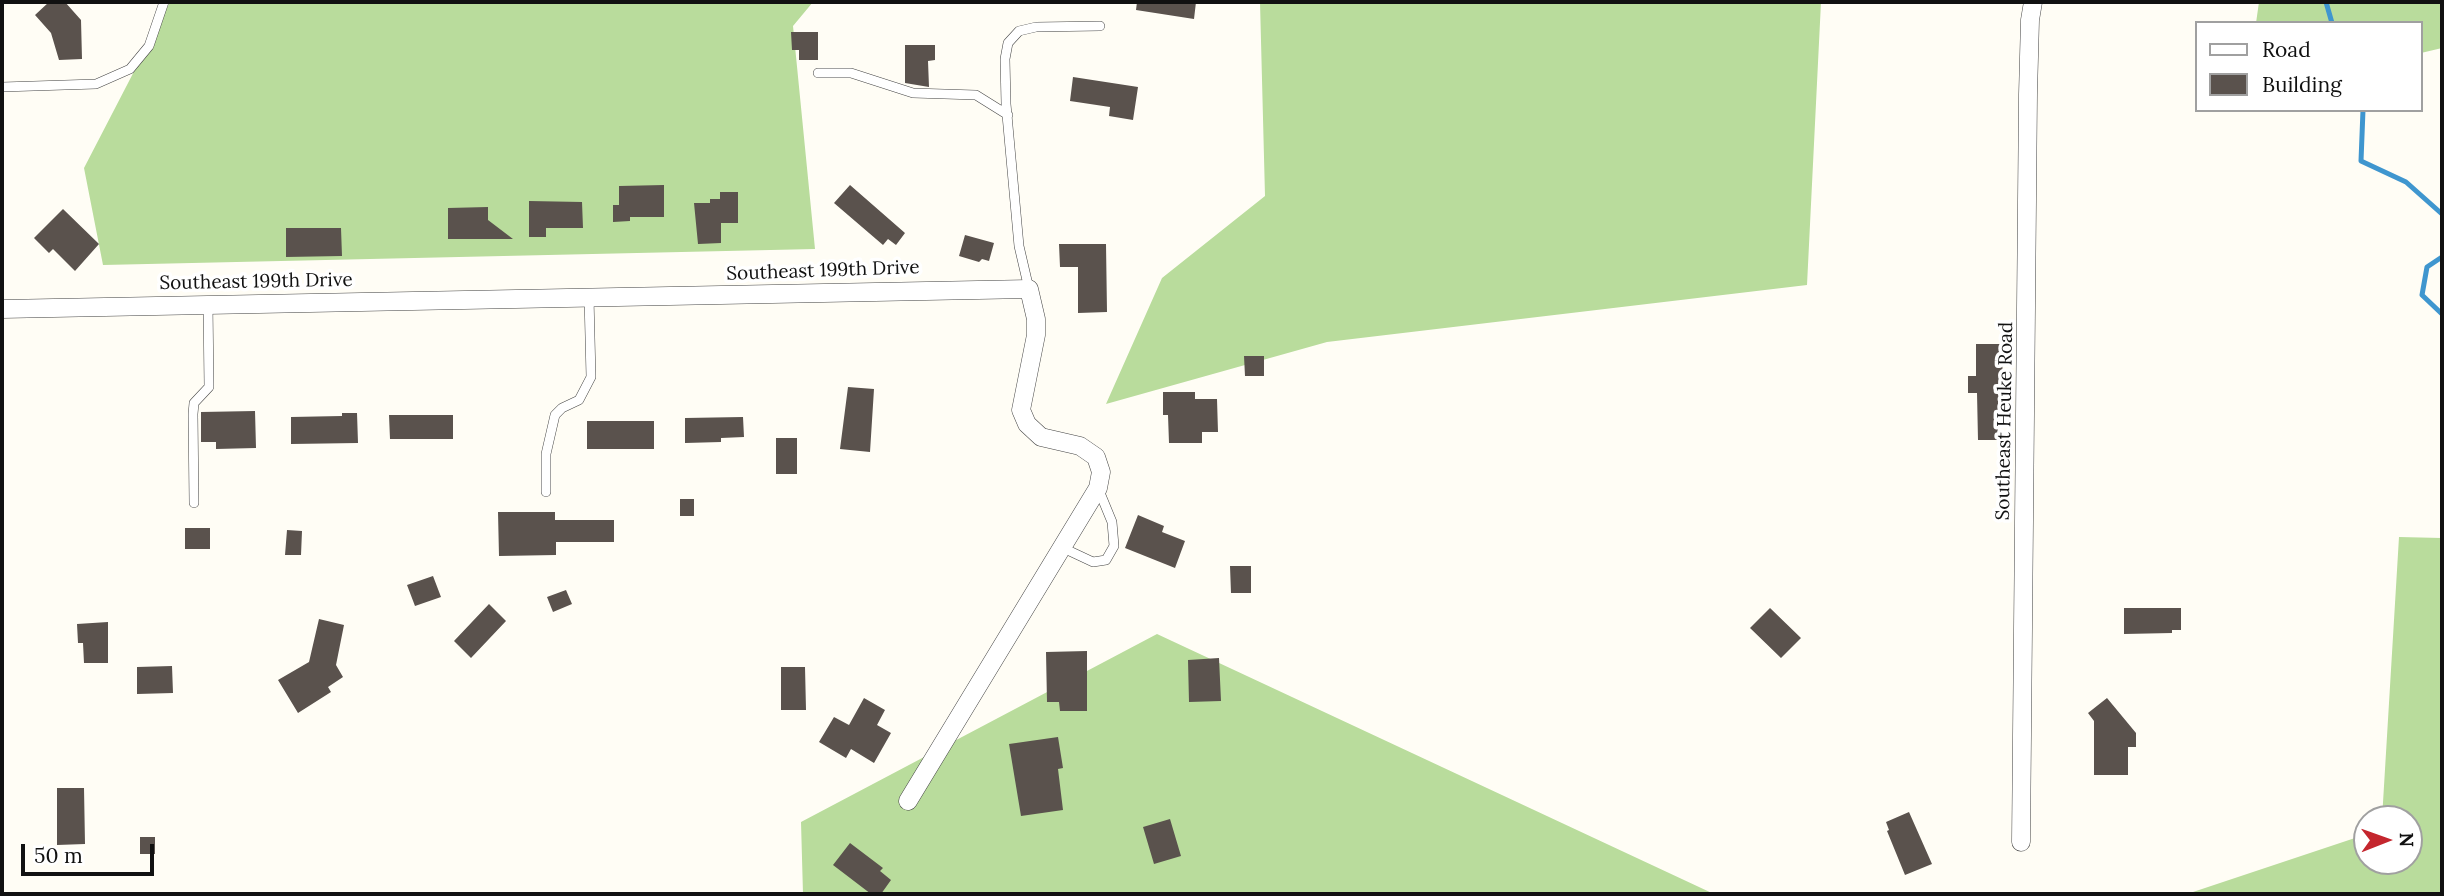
<!DOCTYPE html>
<style>
body{margin:0}
#map{position:relative;width:2444px;height:896px;overflow:hidden;background:#fffdf5;font-family:Lora,serif}
canvas{display:block}
.frame{position:absolute;inset:0;border:4px solid #111;pointer-events:none}
.legend{position:absolute;left:2195px;top:21px;width:228px;height:91px;box-sizing:border-box;background:#fff;border:2px solid #a0a0a0;margin:0;padding:9px 12px;list-style:none;font-size:21px;color:#111}
.legend li{display:flex;align-items:center;gap:14px;height:35px}
.legend b{width:35px;border:2px solid #a0a0a0}
.north{position:absolute;left:2353px;top:805px;width:70px;height:70px;box-sizing:border-box;background:#fff;border:2px solid #a0a0a0;border-radius:50%;rotate:89deg;font-size:19px;font-weight:700;line-height:28px;text-align:center;color:#111}
.north::after{content:'';display:block;margin:auto;width:24px;height:32px;background:#c4262e;clip-path:polygon(50% 0,100% 100%,50% 72%,0 100%)}
.scale{position:absolute;left:21px;top:844px;width:133px;height:32px;box-sizing:border-box;border:4px solid #111;border-top:0;padding-left:9px;font-size:21px;line-height:24px;white-space:nowrap;color:#111;-webkit-text-stroke:5px #fff;paint-order:stroke}
</style>
<div id="map">
<canvas width="2444" height="896"></canvas>
<div class="frame"></div>
<ul class="legend">
<li><b style="height:9px;background:#fff"></b>Road</li>
<li><b style="height:19px;background:#5a524d"></b>Building</li>
</ul>
<div class="north">N</div>
<div class="scale">50 m</div>
</div>
<script>
const ctx = document.querySelector('canvas').getContext('2d');
ctx.lineJoin = 'round';
function paint(path, color) { ctx.fillStyle = color; ctx.fill(path, 'evenodd'); }
const shape = rows => new Path2D(rows.map(r => 'M' + r).join(''));
function strokePath(path, color, width, dash) { ctx.strokeStyle = color; ctx.lineWidth = width; ctx.lineCap = dash ? 'butt' : 'round'; ctx.setLineDash(dash || []); ctx.stroke(path); }
function label(font, color, halo, rows, align = 'center') {
  ctx.font = font + ' Lora,serif'; ctx.lineWidth = 7; ctx.setLineDash([]); ctx.textBaseline = 'middle'; ctx.strokeStyle = halo; ctx.fillStyle = color; for (const [text, x, y, turn = 0] of rows) {
    ctx.save(); ctx.translate(x, y); ctx.rotate((+turn || 0) * Math.PI / 180); ctx.textAlign = isNaN(turn) ? turn : align; if (halo) ctx.strokeText(text, 0, 0); ctx.fillText(text, 0, 0); ctx.restore();
  }
}
paint(shape([
 [170,2,813,2,793,26,815,249,103,265,84,168],
 [1260,2,1821,2,1807,285,1327,342,1106,404,1162,278,1265,196],
 [2259,2,2442,2,2442,48,2421,53,2421,23,2256,23],
 [2399,537,2442,538,2442,894,2187,894,2367,834,2367,861,2409,861,2409,819,2382,819],
 [1157,634,1714,894,803,894,801,822]
]), '#b9dc9c');
strokePath(shape([
 [2326,2,2332,23],
 [2363,110,2361,161,2406,182,2442,214],
 [2442,257,2427,267,2422,295,2442,314]
]), '#3f96cf', 5);
paint(shape([
 [49,2,65,2,81,20,82,59,59,60,51,33,35,15],
 [1137,2,1196,2,1194,19,1136,10],
 [791,32,818,32,818,60,799,60,799,50,792,50],
 [905,45,935,45,935,60,928,61,929,87,905,83],
 [1073,77,1138,87,1133,120,1109,116,1110,107,1070,101],
 [664,185,664,217,630,217,630,221,613,222,613,205,619,205,619,186],
 [850,185,905,233,896,245,888,239,883,245,834,203],
 [720,192,738,192,738,223,721,223,721,243,698,244,694,203,710,203,710,199,720,199],
 [529,201,582,202,583,228,546,228,546,237,529,237],
 [488,207,488,220,513,239,448,239,448,208],
 [63,209,99,244,75,271,53,249,49,253,34,238],
 [286,228,341,228,342,256,286,257],
 [965,235,994,243,989,261,982,259,979,262,959,256],
 [1059,244,1106,244,1107,312,1078,313,1078,267,1060,267],
 [1976,344,2002,344,2003,400,1998,400,1998,440,1978,440,1977,393,1968,393,1968,376,1976,376],
 [1244,356,1264,356,1264,376,1245,376],
 [848,387,874,389,870,452,840,449],
 [1163,392,1195,392,1195,399,1217,399,1218,432,1202,432,1202,443,1169,443,1168,415,1163,415],
 [255,411,256,448,216,449,216,442,201,442,201,412],
 [342,413,357,413,358,443,291,444,291,417,342,416],
 [389,415,453,415,453,439,390,439],
 [743,417,744,437,721,438,721,442,685,443,685,418],
 [587,421,654,421,654,449,587,449],
 [776,438,797,438,797,474,776,474],
 [680,499,694,499,694,516,680,516],
 [498,512,555,512,555,520,614,520,614,542,556,542,556,555,499,556],
 [1138,515,1164,526,1162,532,1185,541,1175,568,1125,548],
 [185,528,210,528,210,549,185,549],
 [287,530,302,531,301,555,285,555],
 [1230,566,1251,566,1251,593,1231,593],
 [433,576,441,597,415,606,407,585],
 [566,590,572,604,553,612,547,597],
 [489,604,506,621,471,658,454,641],
 [1770,608,1801,638,1781,658,1750,628],
 [2124,608,2181,608,2181,630,2172,630,2172,633,2124,634],
 [319,619,344,625,336,665,343,677,328,687,331,692,298,713,278,680,309,662],
 [108,622,108,663,84,663,83,643,78,643,77,624],
 [1087,651,1087,711,1060,711,1059,702,1047,702,1046,652],
 [1219,658,1221,701,1189,702,1188,660],
 [172,666,173,693,137,694,137,667],
 [781,667,805,667,806,710,781,710],
 [864,698,885,710,877,725,891,733,874,763,851,749,846,758,819,742,834,717,849,725],
 [2107,698,2136,733,2136,747,2128,747,2128,775,2094,775,2094,721,2088,713],
 [1058,737,1063,768,1058,769,1063,810,1021,816,1009,744],
 [57,788,84,788,85,844,57,845],
 [1909,812,1932,864,1905,875,1887,831,1889,830,1886,822],
 [1170,819,1181,856,1154,864,1143,827],
 [140,837,155,837,155,854,140,854],
 [850,843,883,868,880,871,891,880,881,894,871,894,833,865]
]), '#5a524d');
const lane = shape([
 [818,73,851,73,913,93,976,95,1008,115],
 [2,87,96,84,130,69,149,46,164,2],
 [1029,289,1019,246,1006,104,1005,59,1008,43,1019,31,1036,27,1100,26],
 [546,492,546,454,555,415,562,408,579,400,591,377,589,297],
 [194,503,193,414,194,403,209,387,208,304],
 [1061,547,1093,562,1106,560,1114,546,1112,522,1098,488]
]);
const street = shape([
 [2,309,1029,289,1036,319,1036,335,1021,410,1027,424,1041,437,1080,446,1096,457,1101,472,1098,488,908,801],
 [2021,842,2028,94,2030,20,2033,2]
]);
strokePath(lane, '#444', 10);
strokePath(street, '#444', 19);
strokePath(lane, '#fff', 9);
strokePath(street, '#fff', 18);
label('19px', '#111', '#fff', [
 ["Southeast 199th Drive",823,271,-2],
 ["Southeast 199th Drive",256,282,-1],
 ["Southeast Heuke Road",2005,421,-89]
]);
</script>
